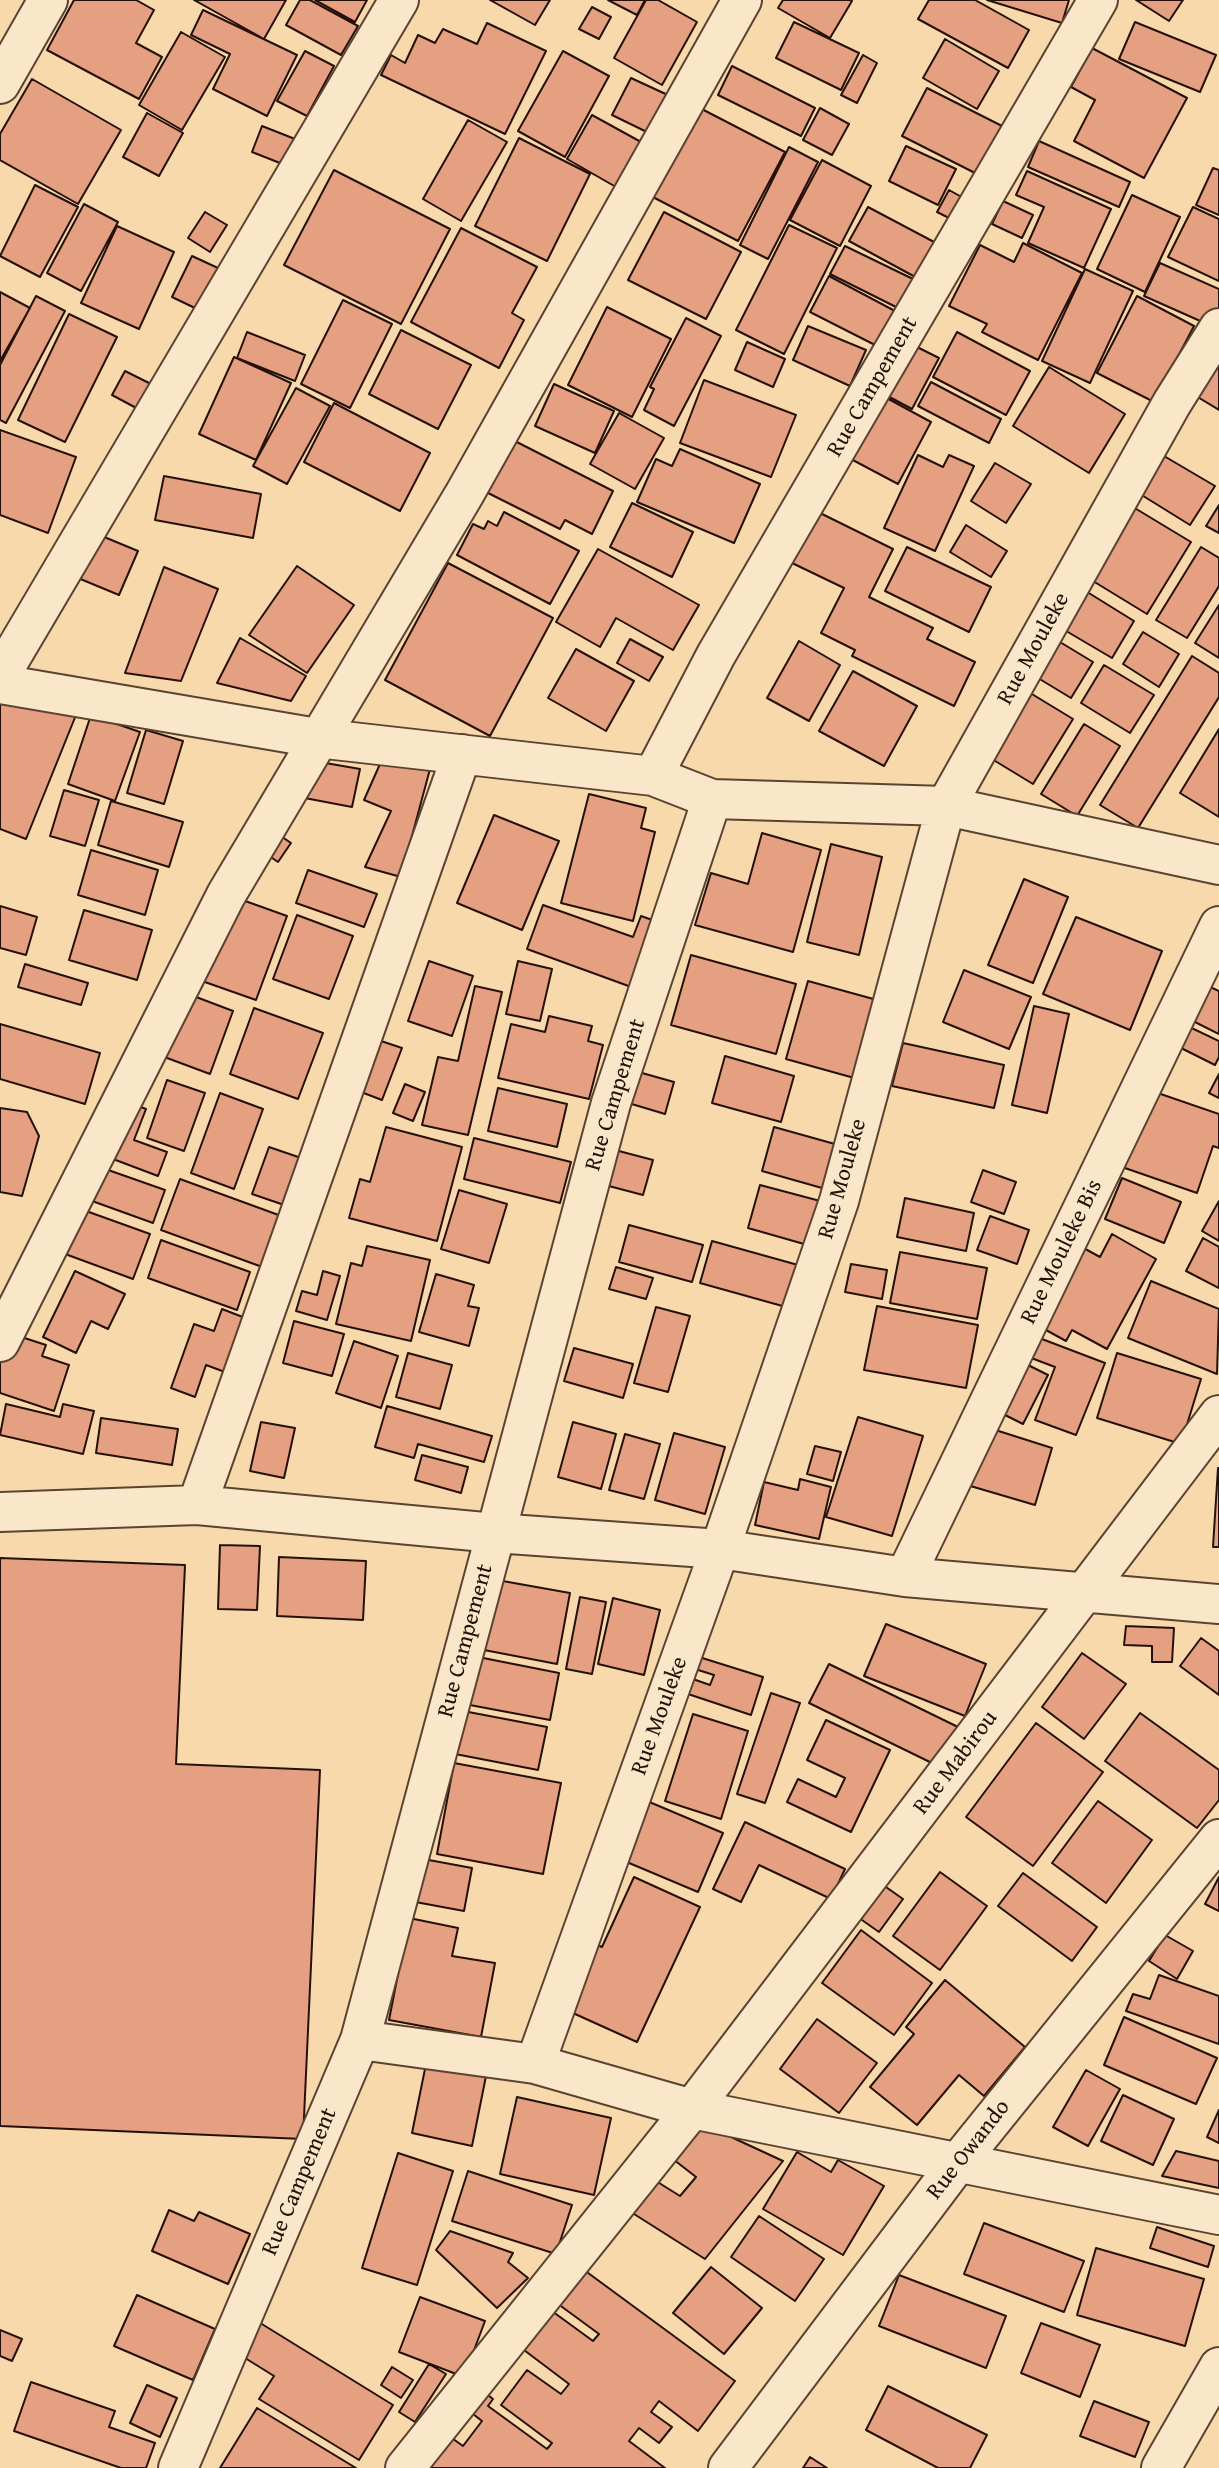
<!DOCTYPE html>
<style>
body{margin:0}
canvas{display:block;background:#f8d9ac}
</style>
<canvas width="1219" height="2468"></canvas>
<script>
const ctx = document.querySelector('canvas').getContext('2d');
ctx.lineJoin = 'round';
function paint(path, color) { ctx.fillStyle = color; ctx.fill(path, 'evenodd'); }
const shape = rows => new Path2D(rows.map(r => 'M' + r).join(''));
function strokePath(path, color, width, dash) { ctx.strokeStyle = color; ctx.lineWidth = width; ctx.lineCap = dash ? 'butt' : 'round'; ctx.setLineDash(dash || []); ctx.stroke(path); }
function label(font, color, halo, rows, align = 'center') {
  ctx.font = font + ' "Gentium Book Plus",serif'; ctx.lineWidth = 7; ctx.setLineDash([]); ctx.textBaseline = 'middle'; ctx.strokeStyle = halo; ctx.fillStyle = color; for (const [text, x, y, turn = 0] of rows) {
    ctx.save(); ctx.translate(x, y); ctx.rotate((+turn || 0) * Math.PI / 180); ctx.textAlign = isNaN(turn) ? turn : align; if (halo) ctx.strokeText(text, 0, 0); ctx.fillText(text, 0, 0); ctx.restore();
  }
}
const building = shape([
 [74,0,136,0,154,10,136,43,162,57,139,99,47,50,74,0],
 [194,0,286,0,264,39,194,0],
 [300,0,310,0,358,26,341,55,286,25,300,0],
 [315,0,367,0,355,22,315,0],
 [490,0,550,0,535,25,490,0],
 [608,0,645,0,637,15,608,0],
 [646,0,658,0,697,22,662,85,614,58,646,0],
 [783,0,849,0,852,1,830,38,778,8,783,0],
 [929,0,975,0,1029,30,1008,68,918,19,929,0],
 [987,0,1069,0,1062,23,987,0],
 [1136,0,1183,0,1169,21,1136,0],
 [592,7,611,17,599,39,579,29,592,7],
 [203,10,297,55,267,116,213,89,230,54,191,35,203,10],
 [794,22,859,53,841,90,776,58,794,22],
 [1135,22,1216,55,1200,92,1119,59,1135,22],
 [487,23,546,51,505,134,381,75,391,55,405,63,418,35,435,43,443,29,477,44,487,23],
 [181,32,225,57,182,130,139,105,181,32],
 [945,39,999,71,977,109,923,78,945,39],
 [1092,48,1187,98,1144,178,1074,141,1095,100,1071,87,1092,48],
 [305,51,334,66,307,116,277,101,305,51],
 [563,51,609,76,565,157,518,131,563,51],
 [863,55,877,63,857,103,841,95,863,55],
 [732,66,815,108,801,136,718,95,732,66],
 [631,78,670,96,651,134,612,115,631,78],
 [32,79,121,130,78,204,0,160,0,134,32,79],
 [927,88,1002,126,977,174,902,136,927,88],
 [692,104,785,152,738,241,645,193,692,104],
 [820,108,849,124,832,155,803,140,820,108],
 [147,113,183,133,159,176,123,157,147,113],
 [592,115,641,142,616,187,567,159,592,115],
 [468,120,507,142,461,221,423,199,468,120],
 [262,126,295,139,285,165,252,152,262,126],
 [519,138,590,174,547,261,475,226,519,138],
 [1039,141,1130,182,1119,207,1028,167,1039,141],
 [906,146,956,169,938,205,889,181,906,146],
 [789,147,818,162,768,259,740,245,789,147],
 [822,160,871,186,840,246,790,220,822,160],
 [1213,168,1219,170,1219,215,1196,205,1213,168],
 [334,170,450,229,401,324,284,265,334,170],
 [1027,171,1111,209,1084,268,1028,243,1044,207,1016,195,1027,171],
 [35,185,78,207,40,277,0,256,35,185],
 [949,190,967,200,955,221,937,212,949,190],
 [1132,195,1180,217,1145,292,1097,269,1132,195],
 [1003,201,1033,215,1022,238,992,224,1003,201],
 [84,204,118,222,81,291,47,273,84,204],
 [868,207,936,243,917,278,849,241,868,207],
 [1193,207,1219,219,1219,281,1168,257,1193,207],
 [205,212,227,225,210,252,188,238,205,212],
 [664,212,741,252,706,319,628,280,664,212],
 [789,225,837,248,784,354,736,330,789,225],
 [117,226,174,252,139,329,81,303,117,226],
 [461,228,537,267,512,313,524,320,499,368,411,322,461,228],
 [1023,243,1082,273,1038,360,982,332,987,324,949,306,980,245,1014,262,1023,243],
 [845,246,913,279,898,308,830,274,845,246],
 [192,256,218,268,197,309,172,297,192,256],
 [1160,263,1219,289,1219,321,1216,328,1144,296,1160,263],
 [1085,269,1133,291,1090,383,1042,361,1085,269],
 [829,276,895,311,877,346,810,312,829,276],
 [0,292,30,308,0,361,0,292],
 [36,296,65,311,6,423,0,420,0,365,36,296],
 [1137,296,1194,326,1154,402,1097,373,1137,296],
 [343,300,392,324,350,408,301,384,343,300],
 [607,307,671,339,632,417,568,385,607,307],
 [69,314,117,337,65,442,18,420,69,314],
 [686,318,721,336,674,426,644,410,654,389,650,387,686,318],
 [808,326,866,350,850,386,793,360,808,326],
 [401,330,471,365,438,429,369,394,401,330],
 [247,332,305,355,295,381,237,358,247,332],
 [957,332,1030,371,1006,415,933,377,957,332],
 [1219,339,1219,410,1186,390,1219,339],
 [747,342,785,359,773,387,735,370,747,342],
 [909,343,939,358,912,409,882,393,909,343],
 [234,357,291,383,256,460,199,434,234,357],
 [1049,367,1125,414,1089,473,1013,426,1049,367],
 [125,371,153,385,140,410,112,395,125,371],
 [704,380,796,415,771,477,680,443,704,380],
 [931,382,1001,419,989,443,918,406,931,382],
 [554,384,614,411,595,453,535,426,554,384],
 [296,388,330,406,287,484,253,466,296,388],
 [883,396,931,422,898,484,849,458,883,396],
 [334,403,430,453,400,511,304,462,334,403],
 [619,413,664,438,635,489,590,464,619,413],
 [0,430,76,457,48,533,0,515,0,430],
 [505,436,613,491,592,534,565,520,560,529,478,488,505,436],
 [680,449,760,484,734,543,637,502,656,459,672,466,680,449],
 [918,455,943,467,949,455,974,466,935,551,884,528,918,455],
 [1164,456,1215,486,1190,525,1140,494,1164,456],
 [995,463,1031,484,1006,523,971,501,995,463],
 [164,476,261,494,253,538,155,520,164,476],
 [632,503,693,532,672,577,610,547,632,503],
 [1219,505,1219,533,1206,526,1219,505],
 [1133,507,1191,542,1147,614,1088,578,1133,507],
 [504,512,579,551,550,604,457,555,473,524,484,529,488,521,497,526,504,512],
 [818,512,893,549,869,597,933,628,927,639,975,662,954,706,852,656,855,650,821,633,844,588,792,563,818,512],
 [966,525,1007,551,991,577,950,552,966,525],
 [97,534,138,551,119,595,78,578,97,534],
 [907,547,991,587,969,632,885,591,907,547],
 [1201,547,1219,558,1219,586,1187,638,1156,620,1201,547],
 [598,549,699,605,673,650,616,618,600,647,556,622,598,549],
 [448,563,553,618,490,736,385,680,448,563],
 [297,566,354,605,307,673,249,635,297,566],
 [164,567,218,589,181,681,125,673,164,567],
 [1084,590,1134,621,1112,658,1061,628,1084,590],
 [1219,605,1219,658,1195,643,1219,605],
 [1143,632,1179,654,1159,687,1123,664,1143,632],
 [240,638,306,676,291,701,217,683,240,638],
 [630,639,663,657,649,681,617,663,630,639],
 [1055,639,1093,662,1071,698,1033,675,1055,639],
 [799,641,840,665,809,721,767,698,799,641],
 [576,649,634,681,606,731,548,698,576,649],
 [1192,656,1219,673,1219,697,1138,828,1100,805,1192,656],
 [1104,665,1154,695,1130,733,1081,703,1104,665],
 [853,671,917,706,884,766,819,731,853,671],
 [1022,688,1073,719,1033,784,982,753,1022,688],
 [3,697,76,715,26,839,0,829,0,706,3,697],
 [91,715,140,732,115,801,68,784,91,715],
 [1084,724,1120,746,1077,816,1041,794,1084,724],
 [1219,729,1219,817,1180,793,1219,729],
 [146,730,183,741,164,804,127,793,146,730],
 [314,761,360,769,352,807,294,796,314,761],
 [380,764,430,769,401,877,365,867,391,811,364,800,380,764],
 [64,790,99,800,85,846,50,836,64,790],
 [589,794,646,808,641,828,655,832,633,921,561,903,589,794],
 [111,801,183,822,169,867,98,845,111,801],
 [494,815,559,841,522,930,457,903,494,815],
 [272,830,291,843,278,862,259,849,272,830],
 [762,833,821,850,793,952,695,925,711,873,748,884,762,833],
 [831,844,882,857,859,955,807,942,831,844],
 [91,850,158,870,145,915,78,895,91,850],
 [308,870,377,894,364,927,296,903,308,870],
 [1024,879,1068,897,1033,983,988,965,1024,879],
 [234,897,287,916,256,1000,202,981,234,897],
 [543,905,633,937,641,916,658,922,634,988,527,949,543,905],
 [0,906,37,917,26,955,0,948,0,906],
 [84,910,152,930,137,980,69,960,84,910],
 [297,915,353,936,329,999,273,979,297,915],
 [1076,917,1162,951,1130,1030,1043,994,1076,917],
 [691,955,796,984,776,1054,671,1025,691,955],
 [429,961,473,976,452,1036,408,1021,429,961],
 [518,961,552,969,540,1021,506,1014,518,961],
 [25,964,88,983,81,1005,18,987,25,964],
 [964,970,1031,997,1009,1049,943,1022,964,970],
 [808,981,888,1003,865,1081,786,1059,808,981],
 [1206,985,1219,991,1219,1034,1189,1019,1206,985],
 [475,986,502,992,468,1135,422,1125,438,1057,458,1061,475,986],
 [183,992,233,1011,210,1074,159,1055,183,992],
 [1034,1006,1069,1014,1047,1113,1012,1105,1034,1006],
 [254,1008,323,1033,298,1099,230,1074,254,1008],
 [549,1016,592,1026,588,1041,603,1045,589,1099,498,1078,511,1024,545,1032,549,1016],
 [1177,1021,1219,1041,1219,1057,1215,1065,1167,1041,1177,1021],
 [0,1024,100,1053,85,1104,0,1079,0,1024],
 [381,1041,402,1048,382,1100,361,1092,381,1041],
 [903,1043,1004,1065,994,1108,892,1086,903,1043],
 [725,1056,794,1076,781,1122,712,1103,725,1056],
 [635,1071,674,1082,665,1114,625,1102,635,1071],
 [1219,1074,1219,1098,1209,1093,1219,1074],
 [167,1080,205,1093,184,1151,147,1138,167,1080],
 [405,1084,425,1092,413,1121,393,1113,405,1084],
 [498,1088,567,1104,557,1147,488,1131,498,1088],
 [1149,1090,1219,1114,1219,1148,1213,1146,1197,1193,1122,1167,1149,1090],
 [220,1093,263,1109,234,1189,191,1173,220,1093],
 [125,1101,146,1109,134,1140,167,1152,158,1176,105,1156,125,1101],
 [0,1108,27,1112,39,1136,22,1196,0,1192,0,1108],
 [386,1127,462,1147,437,1241,349,1218,360,1179,370,1182,386,1127],
 [774,1127,842,1146,829,1190,762,1171,774,1127],
 [474,1138,571,1162,560,1203,464,1179,474,1138],
 [269,1147,310,1161,293,1208,252,1194,269,1147],
 [615,1150,653,1160,643,1195,605,1185,615,1150],
 [94,1165,165,1190,153,1223,81,1197,94,1165],
 [983,1170,1016,1182,1004,1214,971,1202,983,1170],
 [1122,1178,1181,1202,1164,1243,1105,1219,1122,1178],
 [180,1179,284,1217,265,1268,161,1230,180,1179],
 [760,1185,824,1202,811,1246,748,1228,760,1185],
 [459,1190,507,1204,489,1263,441,1249,459,1190],
 [905,1198,974,1213,966,1251,897,1237,905,1198],
 [1219,1201,1219,1241,1202,1231,1219,1201],
 [75,1207,150,1234,133,1279,57,1251,75,1207],
 [990,1216,1029,1230,1017,1264,977,1250,990,1216],
 [629,1225,703,1245,692,1282,619,1262,629,1225],
 [1112,1234,1156,1259,1107,1349,1072,1330,1066,1341,1035,1324,1078,1245,1100,1257,1112,1234],
 [1203,1238,1219,1247,1219,1288,1186,1271,1203,1238],
 [161,1240,250,1272,237,1310,148,1278,161,1240],
 [712,1241,798,1265,786,1307,700,1283,712,1241],
 [367,1246,430,1260,411,1341,336,1324,351,1263,362,1266,367,1246],
 [900,1252,987,1268,977,1319,890,1303,900,1252],
 [851,1264,887,1270,882,1299,845,1292,851,1264],
 [616,1267,653,1278,646,1299,609,1289,616,1267],
 [75,1271,125,1294,108,1329,91,1321,76,1353,43,1337,75,1271],
 [323,1271,340,1276,327,1320,296,1311,302,1291,317,1295,323,1271],
 [436,1274,474,1285,468,1306,479,1308,469,1346,419,1332,436,1274],
 [1151,1281,1219,1309,1217,1374,1128,1338,1151,1281],
 [877,1306,978,1325,966,1388,864,1370,877,1306],
 [656,1307,690,1316,668,1392,634,1383,656,1307],
 [222,1309,253,1321,233,1375,206,1365,195,1397,171,1388,194,1324,214,1331,222,1309],
 [294,1321,344,1334,332,1376,283,1363,294,1321],
 [9,1333,46,1345,42,1356,69,1365,54,1411,0,1393,0,1361,9,1333],
 [1034,1336,1105,1363,1076,1435,1035,1420,1055,1367,1026,1356,1034,1336],
 [354,1341,398,1356,381,1408,336,1393,354,1341],
 [574,1348,633,1364,623,1398,564,1381,574,1348],
 [408,1353,452,1365,440,1409,396,1397,408,1353],
 [1117,1353,1201,1379,1181,1444,1097,1418,1117,1353],
 [1020,1361,1048,1375,1023,1424,995,1410,1020,1361],
 [6,1404,60,1417,63,1404,94,1411,83,1454,0,1435,6,1404],
 [387,1406,492,1436,484,1462,418,1444,414,1458,375,1447,387,1406],
 [858,1417,923,1436,892,1536,826,1517,858,1417],
 [101,1418,178,1429,172,1465,96,1453,101,1418],
 [261,1422,295,1428,284,1478,250,1471,261,1422],
 [573,1422,616,1434,601,1489,558,1477,573,1422],
 [986,1427,1052,1448,1035,1505,967,1485,986,1427],
 [674,1433,725,1447,705,1514,655,1500,674,1433],
 [625,1434,660,1444,644,1499,609,1490,625,1434],
 [815,1446,841,1452,833,1481,807,1474,815,1446],
 [422,1455,468,1467,461,1493,415,1480,422,1455],
 [1218,1468,1219,1468,1219,1547,1213,1547,1218,1468],
 [800,1479,831,1487,819,1539,755,1525,764,1482,798,1490,800,1479],
 [220,1545,260,1546,257,1610,218,1609,220,1545],
 [279,1557,366,1561,363,1620,277,1616,279,1557],
 [0,1558,185,1565,176,1764,320,1770,303,2139,0,2126,0,1558],
 [497,1580,570,1593,557,1664,484,1650,497,1580],
 [580,1597,606,1602,592,1674,566,1669,580,1597],
 [613,1598,660,1610,644,1675,598,1664,613,1598],
 [886,1624,986,1664,965,1716,864,1676,886,1624],
 [1126,1626,1174,1628,1172,1662,1152,1662,1152,1646,1124,1645,1126,1626],
 [1201,1638,1219,1651,1219,1695,1180,1666,1201,1638],
 [1082,1653,1126,1684,1084,1739,1042,1707,1082,1653],
 [468,1655,559,1673,550,1720,459,1703,468,1655],
 [699,1657,763,1677,751,1715,685,1693,690,1678,710,1685,714,1675,695,1669,699,1657],
 [829,1664,958,1727,938,1766,809,1703,829,1664],
 [771,1693,800,1703,765,1803,737,1794,771,1693],
 [458,1710,547,1727,538,1770,450,1753,458,1710],
 [1140,1713,1219,1770,1219,1800,1197,1828,1105,1761,1140,1713],
 [693,1714,748,1731,721,1819,665,1801,693,1714],
 [826,1720,890,1750,851,1832,787,1802,798,1779,836,1797,845,1778,807,1760,826,1720],
 [1036,1723,1103,1772,1033,1866,966,1817,1036,1723],
 [454,1763,561,1783,543,1874,437,1854,454,1763],
 [647,1801,723,1833,698,1892,622,1860,647,1801],
 [1098,1801,1152,1840,1106,1903,1052,1863,1098,1801],
 [745,1822,845,1869,831,1899,759,1865,741,1902,713,1889,745,1822],
 [418,1858,472,1868,464,1911,410,1901,418,1858],
 [940,1872,987,1906,940,1970,893,1936,940,1872],
 [1023,1873,1097,1927,1072,1961,998,1906,1023,1873],
 [634,1877,700,1907,637,2042,564,2009,588,1941,602,1947,634,1877],
 [1219,1877,1219,1911,1205,1904,1219,1877],
 [876,1880,903,1899,879,1932,852,1913,876,1880],
 [409,1918,458,1928,452,1956,495,1963,481,2037,389,2020,409,1918],
 [861,1930,932,1983,894,2035,822,1983,861,1930],
 [1165,1935,1193,1951,1177,1979,1149,1961,1165,1935],
 [1159,1975,1219,1996,1219,2044,1126,2011,1133,1994,1150,1999,1159,1975],
 [945,1980,1025,2047,984,2096,959,2075,917,2125,870,2087,914,2034,906,2027,945,1980],
 [1124,2017,1217,2058,1196,2104,1104,2065,1124,2017],
 [817,2019,877,2063,839,2113,780,2069,817,2019],
 [426,2064,486,2076,472,2146,412,2133,426,2064],
 [1086,2070,1120,2089,1088,2146,1053,2127,1086,2070],
 [1123,2095,1174,2119,1153,2165,1101,2141,1123,2095],
 [517,2097,611,2118,594,2195,500,2174,517,2097],
 [1219,2110,1219,2143,1207,2137,1219,2110],
 [703,2114,729,2136,783,2161,705,2259,623,2207,648,2176,680,2196,696,2177,669,2156,703,2114],
 [1176,2151,1219,2161,1219,2188,1162,2176,1176,2151],
 [797,2152,831,2172,838,2160,884,2186,843,2255,763,2209,797,2152],
 [398,2153,453,2171,417,2285,362,2268,398,2153],
 [468,2171,572,2205,556,2254,452,2221,468,2171],
 [169,2210,194,2221,199,2212,250,2234,228,2284,152,2251,169,2210],
 [759,2216,824,2259,795,2301,731,2257,759,2216],
 [984,2223,1084,2261,1064,2312,964,2274,984,2223],
 [1157,2227,1214,2246,1208,2267,1150,2248,1157,2227],
 [450,2231,513,2253,508,2262,528,2278,497,2308,436,2250,450,2231],
 [1096,2248,1204,2279,1185,2346,1077,2315,1096,2248],
 [580,2267,735,2381,698,2431,659,2401,651,2412,672,2427,659,2443,639,2428,629,2441,665,2468,425,2468,449,2436,463,2446,482,2421,464,2407,479,2388,493,2399,488,2406,547,2449,552,2443,501,2405,527,2370,561,2394,569,2384,516,2344,545,2306,593,2341,599,2334,554,2301,580,2267],
 [711,2267,762,2308,724,2354,673,2313,711,2267],
 [899,2275,1006,2316,986,2368,879,2326,899,2275],
 [137,2295,215,2329,193,2380,114,2346,137,2295],
 [420,2297,485,2321,464,2377,399,2352,420,2297],
 [257,2321,393,2405,359,2460,259,2399,274,2376,237,2353,257,2321],
 [1041,2323,1100,2345,1080,2397,1021,2373,1041,2323],
 [0,2330,22,2339,12,2361,0,2356,0,2330],
 [429,2364,446,2374,415,2422,399,2412,429,2364],
 [392,2367,413,2380,401,2398,381,2385,392,2367],
 [31,2382,115,2411,109,2427,155,2443,146,2468,121,2468,14,2431,31,2382],
 [147,2385,177,2398,160,2437,130,2423,147,2385],
 [888,2386,987,2435,970,2468,938,2468,866,2430,888,2386],
 [1094,2401,1149,2422,1135,2457,1080,2436,1094,2401],
 [257,2408,356,2468,220,2468,257,2408],
 [810,2457,827,2468,803,2468,810,2457]
]);
paint(building, '#e59f81');
strokePath(building, '#251109', 2);
const minor = shape([
 [0,84,48,0],
 [0,676,399,0],
 [0,684,317,738,653,776,712,799,946,806,1219,865],
 [653,776,716,655,1098,0],
 [0,1342,226,895,465,493,742,0],
 [197,1505,462,754],
 [0,1512,197,1505,495,1533,720,1549,905,1577,1219,1604],
 [905,1577,1219,926],
 [360,2040,535,2064,692,2109,1219,2215],
 [535,2064,720,1549,839,1201,946,806,1172,403,1219,328],
 [178,2468,360,2040,611,1103,712,799],
 [405,2468,692,2109,1219,1415],
 [728,2468,956,2165,1219,1839],
 [1161,2468,1219,2367]
]);
strokePath(minor, '#5a4332', 42);
strokePath(minor, '#fae6c9', 38);
label('23px', '#251109', '#fae6c9', [
 ["Rue Campement",873,387,-60],
 ["Rue Mouleke",1034,649,-61],
 ["Rue Campement",616,1095,-73],
 ["Rue Mouleke",843,1179,-74],
 ["Rue Mouleke Bis",1062,1252,-64],
 ["Rue Campement",466,1641,-75],
 ["Rue Mouleke",660,1716,-70],
 ["Rue Mabirou",956,1763,-53],
 ["Rue Owando",969,2150,-52],
 ["Rue Campement",300,2182,-67]
]);
</script>
